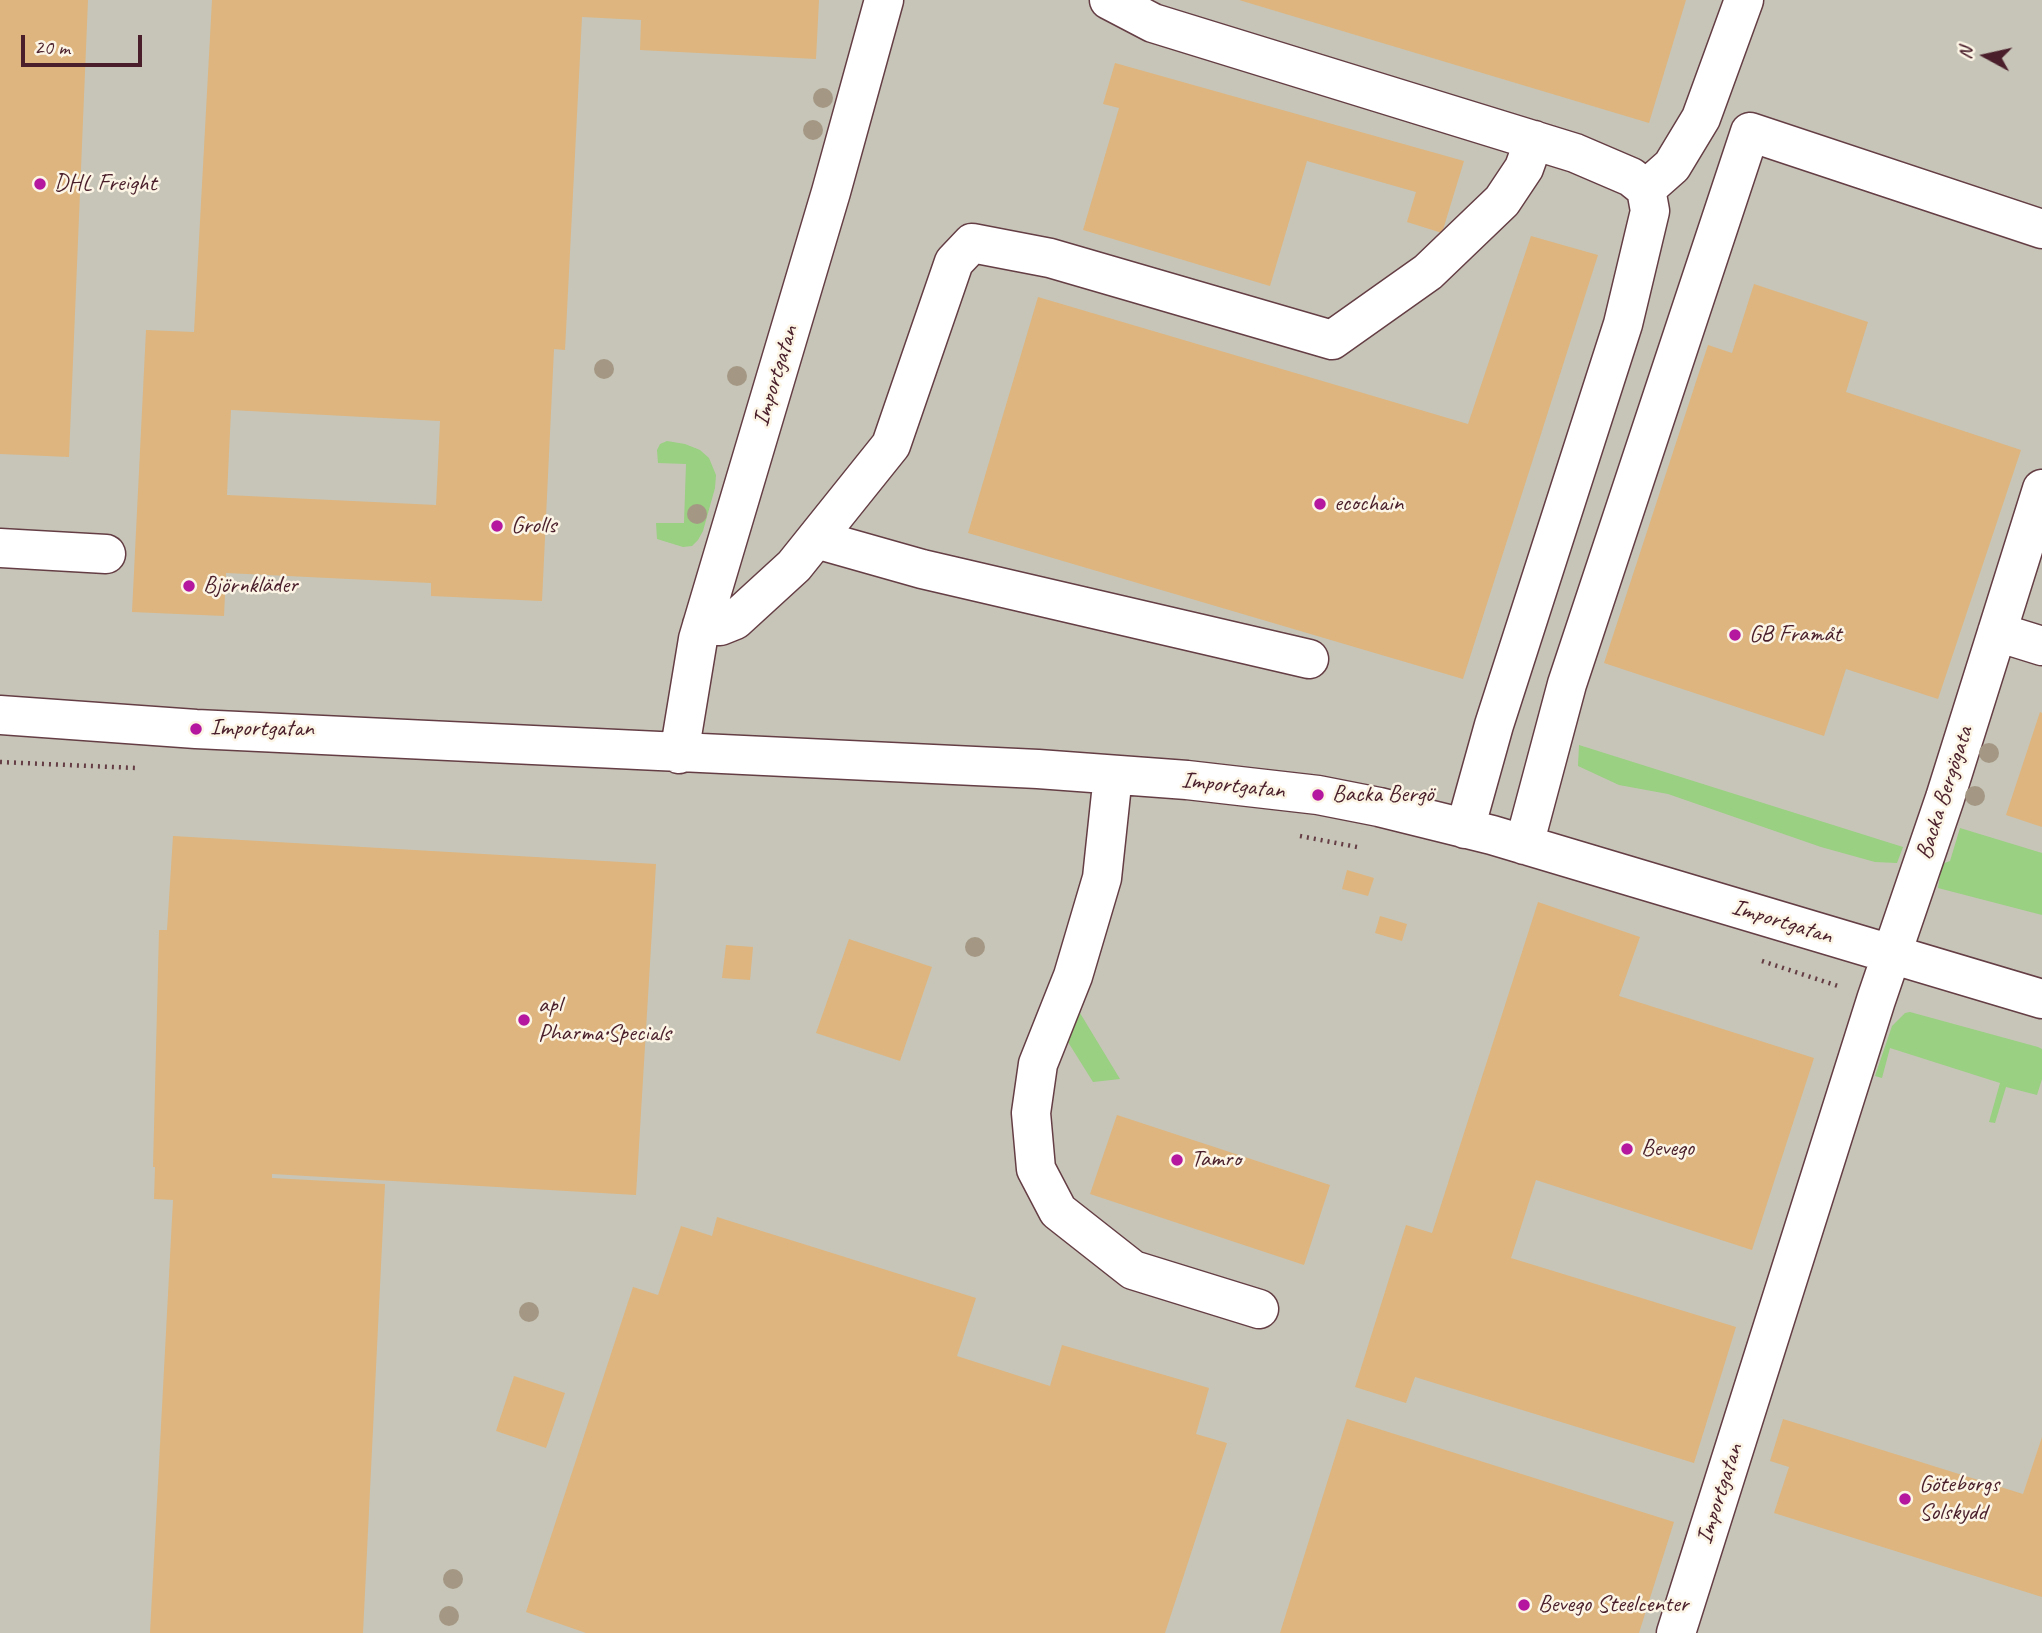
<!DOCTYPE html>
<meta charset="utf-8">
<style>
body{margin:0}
#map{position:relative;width:2042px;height:1633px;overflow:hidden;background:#f5ebd2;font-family:Caveat,sans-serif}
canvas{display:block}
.north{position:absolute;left:1951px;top:21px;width:70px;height:70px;-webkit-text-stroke:5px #fcf5e5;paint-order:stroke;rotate:278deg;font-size:19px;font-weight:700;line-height:28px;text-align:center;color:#4a1f2b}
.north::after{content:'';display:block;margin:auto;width:24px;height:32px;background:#4a1f2b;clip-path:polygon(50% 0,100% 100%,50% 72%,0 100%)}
.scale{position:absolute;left:21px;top:35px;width:121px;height:32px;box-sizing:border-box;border:4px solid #4a1f2b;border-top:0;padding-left:9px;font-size:21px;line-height:24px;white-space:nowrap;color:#4a1f2b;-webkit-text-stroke:5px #fcf5e5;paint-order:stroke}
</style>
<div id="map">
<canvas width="2042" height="1633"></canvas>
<div class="north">N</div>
<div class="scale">20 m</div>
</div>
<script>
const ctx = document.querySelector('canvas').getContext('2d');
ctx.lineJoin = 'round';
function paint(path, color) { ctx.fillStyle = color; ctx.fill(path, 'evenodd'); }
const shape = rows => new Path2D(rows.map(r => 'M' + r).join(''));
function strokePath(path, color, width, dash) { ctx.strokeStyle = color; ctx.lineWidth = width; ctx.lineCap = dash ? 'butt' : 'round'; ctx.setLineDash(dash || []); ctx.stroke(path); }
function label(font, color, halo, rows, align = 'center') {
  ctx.font = font + ' Caveat,sans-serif'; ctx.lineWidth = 5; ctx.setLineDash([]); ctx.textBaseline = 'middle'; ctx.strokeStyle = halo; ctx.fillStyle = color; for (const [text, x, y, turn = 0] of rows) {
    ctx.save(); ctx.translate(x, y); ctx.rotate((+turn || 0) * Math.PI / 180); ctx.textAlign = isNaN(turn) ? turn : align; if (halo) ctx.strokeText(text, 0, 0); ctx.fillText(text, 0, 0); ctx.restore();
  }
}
paint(shape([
 [0,0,2042,0,2042,1633,0,1633]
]), '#c7c5b8');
paint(shape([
 [667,441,685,444,700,450,709,458,716,475,715,488,703,531,698,540,692,546,683,547,657,539,656,523,684,523,686,464,658,463,657,450,660,444],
 [1579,745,1903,847,1897,863,1875,862,1821,847,1668,794,1619,785,1578,766],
 [1960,828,2042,853,2042,915,1938,888,1942,864,1950,861],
 [1910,1012,2038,1047,2042,1049,2042,1079,2037,1095,2006,1087,1995,1123,1989,1122,2000,1083,1890,1048,1882,1078,1875,1076,1892,1026,1905,1013],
 [1080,1013,1120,1079,1093,1082,1068,1042]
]), '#99d081');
paint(shape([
 [0,0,88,0,69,457,0,454],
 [212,0,819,0,816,59,640,50,641,20,582,17,565,350,554,349,542,601,431,596,431,583,226,573,224,616,132,612,146,330,194,332],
 [231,410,440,421,436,505,227,495],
 [1239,0,1686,0,1649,123],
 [1115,63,1464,161,1442,233,1407,222,1416,192,1307,161,1270,286,1083,230,1119,108,1103,104],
 [1531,236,1598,255,1463,679,968,533,1038,297,1468,424],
 [1754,284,1868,322,1846,392,2021,450,1938,699,1846,669,1824,736,1604,663,1708,345,1732,353],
 [2040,712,2042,713,2042,827,2006,815],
 [173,836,656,864,636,1195,272,1174,272,1178,385,1184,363,1633,150,1633,173,1200,154,1199,155,1167,153,1167,159,930,167,930],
 [1347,870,1374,878,1368,896,1342,889],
 [1538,902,1640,937,1619,996,1814,1058,1752,1250,1536,1180,1511,1258,1736,1327,1694,1463,1415,1377,1406,1403,1355,1387,1406,1225,1432,1233],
 [1380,916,1407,924,1402,941,1375,933],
 [849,939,932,967,900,1061,816,1033],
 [726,945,753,947,750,980,722,978],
 [1117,1115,1330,1185,1304,1265,1090,1194],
 [717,1217,976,1298,957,1356,1050,1386,1062,1345,1209,1388,1196,1434,1227,1443,1165,1633,586,1633,526,1612,633,1287,658,1295,681,1226,712,1236],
 [514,1376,565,1393,546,1448,496,1431],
 [1347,1419,1674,1522,1639,1633,1280,1633],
 [1783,1419,2023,1494,2042,1437,2042,1597,1774,1513,1789,1467,1770,1461]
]), '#deb57e');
const minor = shape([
 [1109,0,1153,23,1575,153,1631,177,1646,189,1650,211,1623,324,1494,725,1465,829],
 [1646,189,1672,166,1701,118,1744,0],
 [816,539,922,569,1309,659],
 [0,548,106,554],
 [702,625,720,626,735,620,794,566,891,445,954,262,972,243,1050,258,1332,340,1428,272,1502,201,1524,168,1534,140],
 [1997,632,2042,646],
 [0,715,196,729,1038,769,1187,780,1318,795,1379,807,1492,835,2042,999],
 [679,754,698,639,831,192,884,0],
 [1113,775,1102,878,1073,976,1038,1064,1031,1113,1036,1169,1058,1211,1133,1270,1259,1309],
 [1524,845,1567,684,1750,132,2042,229],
 [1676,1633,1876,1000,1945,798,2042,489]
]);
strokePath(minor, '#643e44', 41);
strokePath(shape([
 [0,762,136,768],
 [1300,836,1357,847],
 [1762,961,1841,987]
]), '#643e44', 4.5, [2, 5]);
strokePath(minor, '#fff', 38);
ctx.fillStyle = '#a49884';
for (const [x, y] of [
 [823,98],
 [813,130],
 [604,369],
 [737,376],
 [697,514],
 [1989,753],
 [1975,796],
 [975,947],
 [529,1312],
 [453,1579],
 [449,1616]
]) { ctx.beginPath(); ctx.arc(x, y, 10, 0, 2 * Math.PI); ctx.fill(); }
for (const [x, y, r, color] of [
 [40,184,7,"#b5179e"],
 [1320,504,7,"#b5179e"],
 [497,526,7,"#b5179e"],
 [189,586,7,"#b5179e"],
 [1735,635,7,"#b5179e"],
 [196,729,7,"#b5179e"],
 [1318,795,7,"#b5179e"],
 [524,1020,7,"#b5179e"],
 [1627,1149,7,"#b5179e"],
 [1177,1160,7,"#b5179e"],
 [1905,1499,7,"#b5179e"],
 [1524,1605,7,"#b5179e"]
]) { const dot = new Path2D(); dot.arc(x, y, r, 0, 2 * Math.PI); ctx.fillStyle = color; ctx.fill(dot); strokePath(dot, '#fcf5e5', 2.5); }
label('24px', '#4a1f2b', '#fcf5e5', [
 ["DHL Freight",54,184],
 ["ecochain",1334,504],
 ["Grolls",511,526],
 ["Björnkläder",203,586],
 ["GB Framåt",1749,635],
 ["Importgatan",210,729],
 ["Backa Bergö",1332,795],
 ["apl",538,1006],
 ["Pharma•Specials",538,1034],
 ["Bevego",1641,1149],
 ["Tamro",1191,1160],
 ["Göteborgs",1919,1485],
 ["Solskydd",1919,1513],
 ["Bevego Steelcenter",1538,1605]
], 'left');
label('24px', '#4a1f2b', '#fcf5e5', [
 ["Importgatan",776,376,-73],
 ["Importgatan",1233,786,6],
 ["Backa Bergögata",1945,793,-72],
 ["Importgatan",1782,922,17],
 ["Importgatan",1720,1494,-72]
]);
</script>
